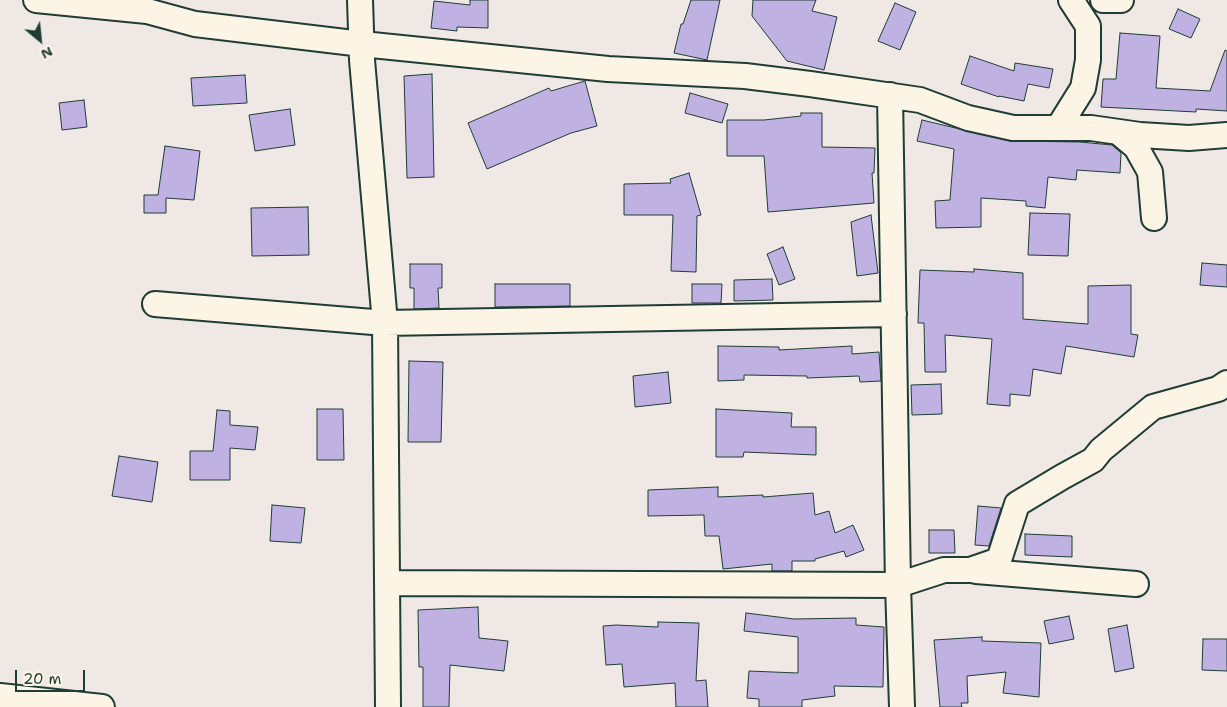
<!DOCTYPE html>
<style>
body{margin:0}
#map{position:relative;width:1227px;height:707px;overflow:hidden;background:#f0e8e5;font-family:"Shantell Sans",sans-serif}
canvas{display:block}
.north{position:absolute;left:15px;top:15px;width:50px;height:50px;-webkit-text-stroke:4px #fcf5e5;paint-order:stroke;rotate:152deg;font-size:14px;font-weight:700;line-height:20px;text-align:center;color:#1f3d34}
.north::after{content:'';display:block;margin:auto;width:18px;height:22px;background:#1f3d34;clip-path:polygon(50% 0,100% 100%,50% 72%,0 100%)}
.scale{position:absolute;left:15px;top:670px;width:70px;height:22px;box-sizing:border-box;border:2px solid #1f3d34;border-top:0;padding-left:6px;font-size:15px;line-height:18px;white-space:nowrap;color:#1f3d34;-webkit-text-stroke:4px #fcf5e5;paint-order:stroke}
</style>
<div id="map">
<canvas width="1227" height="707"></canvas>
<div class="north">N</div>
<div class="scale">20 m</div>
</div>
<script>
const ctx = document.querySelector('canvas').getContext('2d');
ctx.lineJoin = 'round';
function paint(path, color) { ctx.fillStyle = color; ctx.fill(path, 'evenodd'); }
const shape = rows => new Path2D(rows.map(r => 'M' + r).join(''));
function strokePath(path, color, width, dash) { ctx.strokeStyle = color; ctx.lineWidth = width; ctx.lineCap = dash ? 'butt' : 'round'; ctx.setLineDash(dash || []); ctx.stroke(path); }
const building = shape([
 [470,0,488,0,488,28,457,27,457,31,431,28,434,1,470,5,470,0],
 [691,0,720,0,707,60,674,53,681,24,683,24,691,0],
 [753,0,816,0,812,11,837,17,824,70,787,61,752,16,753,0],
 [895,3,916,12,900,50,878,41,895,3],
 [1178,9,1200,19,1191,38,1169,29,1178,9],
 [1120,33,1160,36,1156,88,1210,91,1225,50,1227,51,1227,111,1196,109,1196,112,1101,107,1103,79,1116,79,1120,33],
 [970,56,1014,71,1015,63,1053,69,1049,88,1028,84,1024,101,999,96,999,97,961,84,970,56],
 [432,74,434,177,407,178,404,76,432,74],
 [245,75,247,103,193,106,191,78,245,75],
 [585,81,597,126,571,133,487,169,468,123,549,88,551,91,585,81],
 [690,93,728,104,722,123,685,113,690,93],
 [84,100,87,127,62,130,59,103,84,100],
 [290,109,295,145,255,151,249,115,290,109],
 [801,113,822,113,822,147,875,148,874,173,872,173,874,203,768,212,764,156,727,156,727,120,764,120,801,116,801,113],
 [922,120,1010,141,1080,142,1112,145,1121,153,1120,173,1077,170,1076,180,1048,177,1045,208,1026,206,1026,201,981,198,981,227,936,228,935,201,950,200,954,149,917,141,922,120],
 [165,146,200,151,194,200,166,198,166,213,144,213,144,195,158,195,165,146],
 [689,173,701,215,697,216,696,272,671,271,673,215,624,215,624,184,671,183,670,179,689,173],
 [308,207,309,255,252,256,251,208,308,207],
 [1030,213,1070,214,1068,256,1028,255,1030,213],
 [871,215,878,273,857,276,851,222,871,215],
 [783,247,795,279,779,285,767,254,783,247],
 [1202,263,1227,265,1227,287,1200,285,1202,263],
 [410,264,442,264,442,288,438,288,439,308,414,309,414,288,410,288,410,264],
 [974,269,1023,273,1023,319,1088,324,1088,286,1131,285,1131,334,1138,335,1134,357,1066,346,1061,374,1033,369,1030,396,1010,394,1010,406,987,404,992,339,945,335,946,372,925,372,924,323,918,323,920,270,974,272,974,269],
 [772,279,773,300,734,301,734,280,772,279],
 [495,284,570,284,570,306,495,307,495,284],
 [692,284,722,284,721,303,692,303,692,284],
 [718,346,779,347,779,350,852,346,852,354,879,352,881,381,860,382,859,376,807,378,807,376,744,375,744,380,718,381,718,346],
 [409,361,443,362,441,442,408,442,409,361],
 [668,372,671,403,635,407,633,376,668,372],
 [941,384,942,414,912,415,911,385,941,384],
 [317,409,343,409,344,460,317,460,317,409],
 [716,409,792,413,791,427,816,427,816,455,744,452,743,457,716,457,716,409],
 [217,410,230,411,230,425,258,427,255,450,230,448,230,480,190,480,190,451,213,451,217,410],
 [119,456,158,462,152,502,112,496,119,456],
 [718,487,718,497,763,495,763,497,813,493,815,515,829,511,835,533,853,525,864,550,846,557,844,551,815,559,815,561,792,561,792,571,772,571,772,564,723,569,719,536,705,536,704,515,648,516,648,490,718,487],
 [272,505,305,508,301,543,270,541,272,505],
 [978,506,1001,508,989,546,975,545,978,506],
 [929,530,954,530,955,553,929,553,929,530],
 [1025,534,1072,536,1072,557,1025,555,1025,534],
 [478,607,479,638,508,641,504,671,450,665,449,707,423,707,423,667,419,667,418,610,478,607],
 [746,613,794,619,856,618,856,625,884,627,883,687,834,686,835,696,802,700,802,707,759,707,759,699,747,698,749,671,798,673,798,637,744,631,746,613],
 [1069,616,1074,639,1049,644,1044,621,1069,616],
 [658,622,699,623,696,681,706,680,708,707,676,707,675,683,624,687,622,664,606,665,603,626,616,625,658,627,658,622],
 [1127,625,1134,668,1115,672,1108,629,1127,625],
 [982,637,982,641,1041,643,1039,697,1003,693,1006,672,967,676,968,703,961,703,962,707,940,707,934,640,982,637],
 [1203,639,1227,639,1227,671,1202,670,1203,639]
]);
paint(building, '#bfb2e3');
strokePath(building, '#1f3d34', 1);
const minor = shape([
 [36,0,147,11,195,24,362,44,608,69,745,76,810,84,920,100,968,118,1013,128,1091,128,1140,135,1189,138,1227,135],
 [360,0,362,60,385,323,388,707],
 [1103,0,1121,0],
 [890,95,898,585,902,707],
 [1058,128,1083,88,1088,60,1088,26,1071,0],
 [1118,132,1136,147,1150,172,1154,218],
 [155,304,385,323,894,314],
 [976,571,1136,584],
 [388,583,898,585,944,570,970,570,999,560,1017,504,1062,477,1093,460,1101,450,1153,407,1218,389,1227,383],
 [0,696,102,707]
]);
strokePath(minor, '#1f3d34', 28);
strokePath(minor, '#fcf5e5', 24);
</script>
